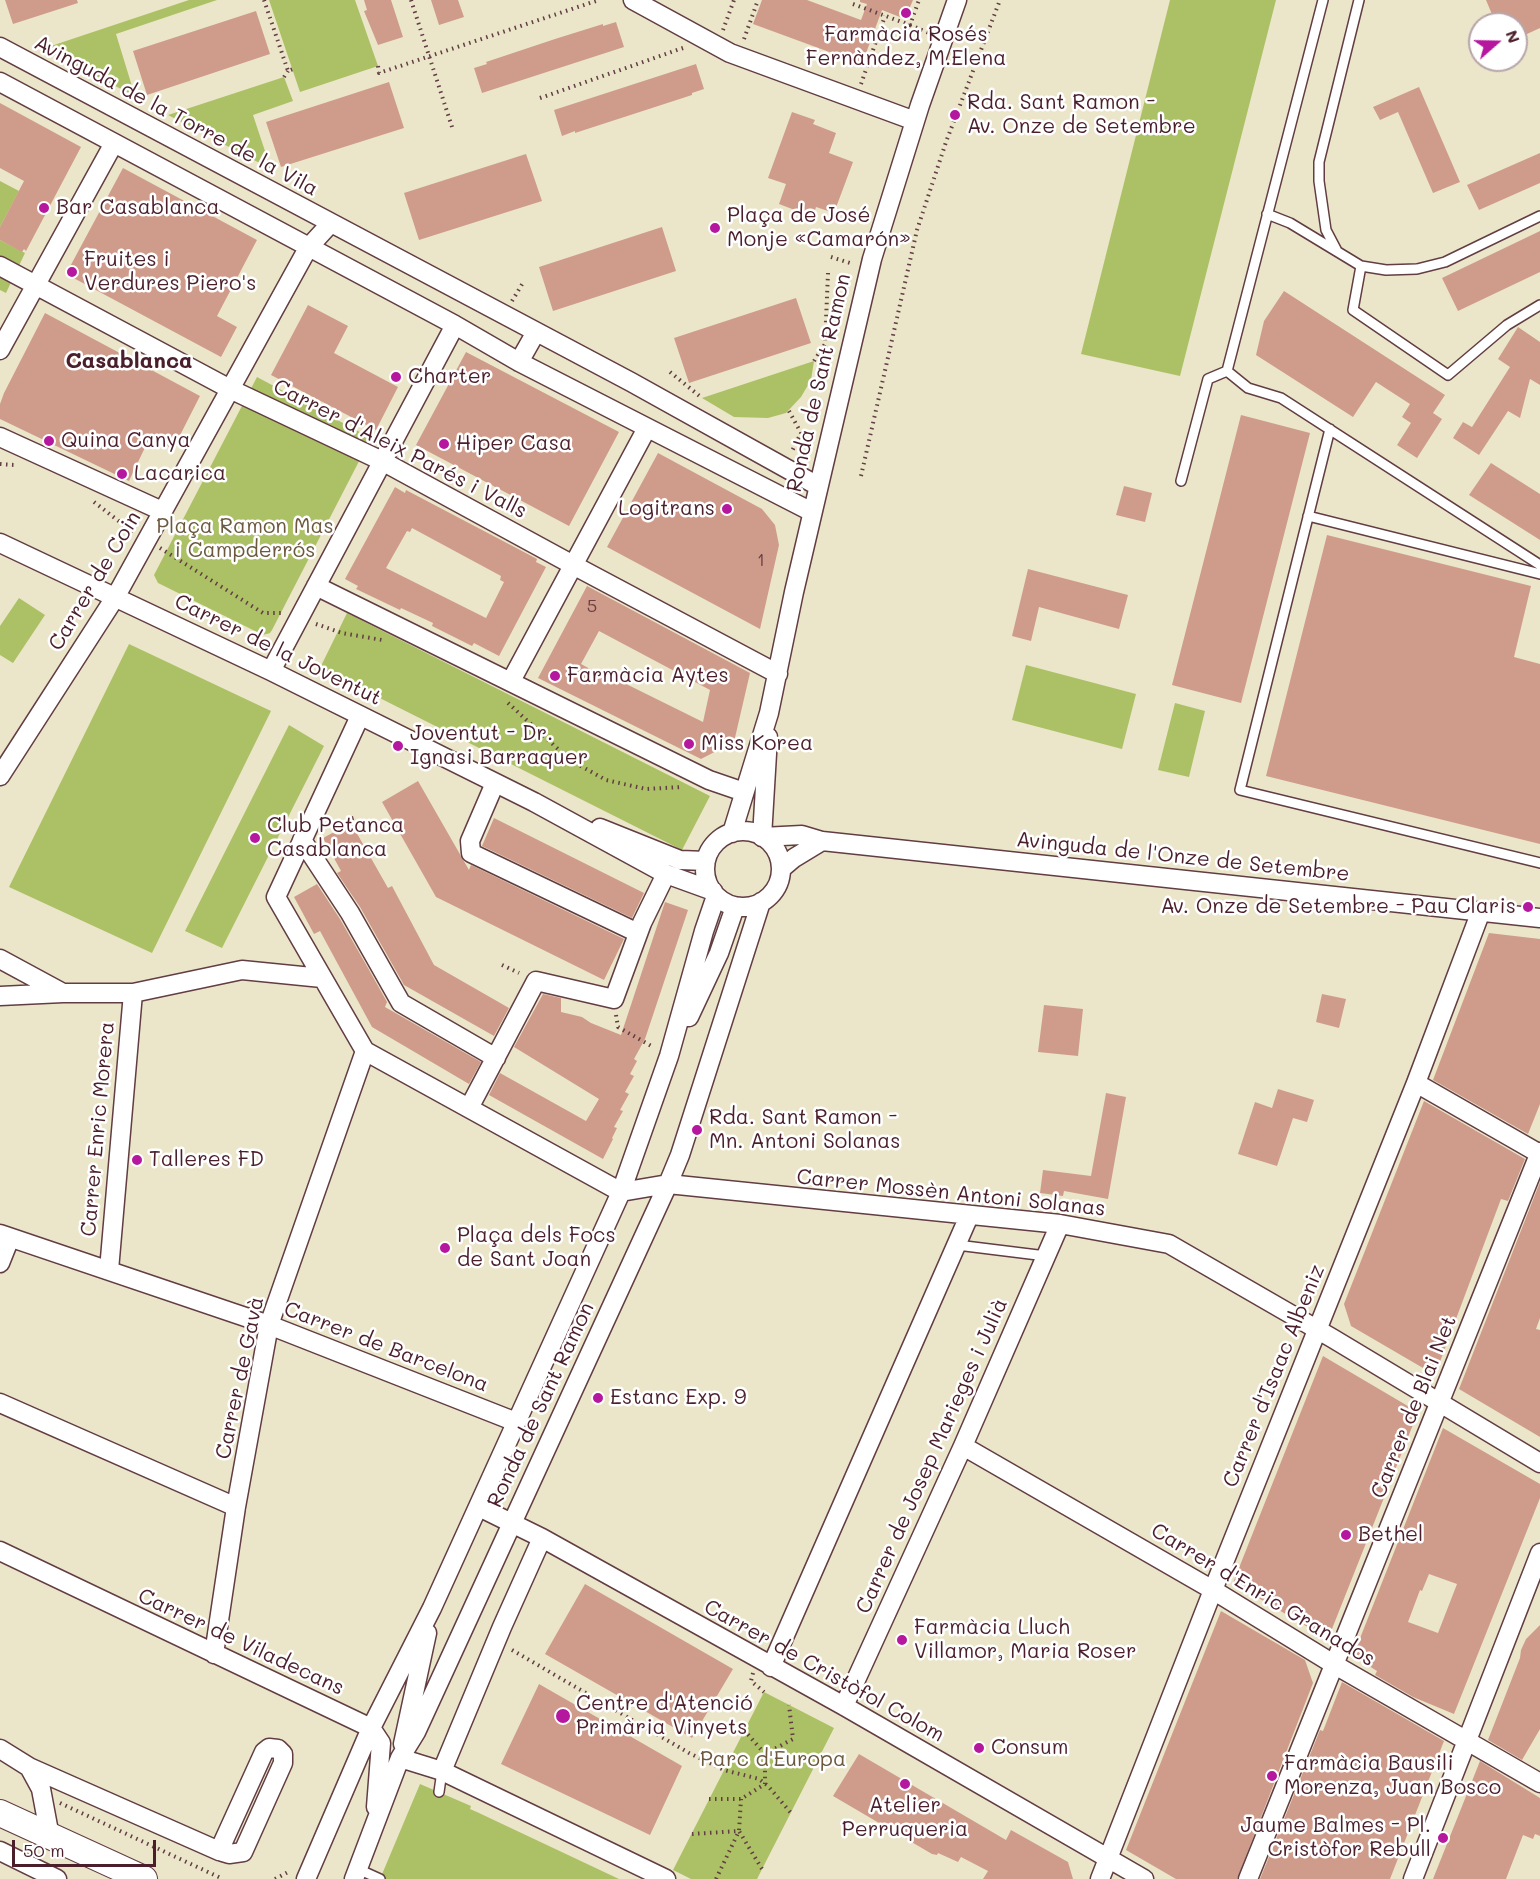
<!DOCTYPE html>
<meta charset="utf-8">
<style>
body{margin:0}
#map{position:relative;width:1540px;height:1879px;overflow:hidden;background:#ebe6c9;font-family:Mali,sans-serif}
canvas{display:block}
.north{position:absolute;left:1468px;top:12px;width:60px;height:60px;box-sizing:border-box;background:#fff;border:2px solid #b7a5aa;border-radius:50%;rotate:70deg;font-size:16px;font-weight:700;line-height:24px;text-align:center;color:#4a1f2b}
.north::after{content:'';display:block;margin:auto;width:21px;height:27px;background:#b5179e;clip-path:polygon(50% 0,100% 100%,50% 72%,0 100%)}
.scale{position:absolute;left:12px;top:1840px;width:144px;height:27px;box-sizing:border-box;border:3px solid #4a1f2b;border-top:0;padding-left:8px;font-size:18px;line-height:21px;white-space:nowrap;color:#4a1f2b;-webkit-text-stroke:4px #fff;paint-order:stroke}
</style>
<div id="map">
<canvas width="1540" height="1879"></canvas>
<div class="north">N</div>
<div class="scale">50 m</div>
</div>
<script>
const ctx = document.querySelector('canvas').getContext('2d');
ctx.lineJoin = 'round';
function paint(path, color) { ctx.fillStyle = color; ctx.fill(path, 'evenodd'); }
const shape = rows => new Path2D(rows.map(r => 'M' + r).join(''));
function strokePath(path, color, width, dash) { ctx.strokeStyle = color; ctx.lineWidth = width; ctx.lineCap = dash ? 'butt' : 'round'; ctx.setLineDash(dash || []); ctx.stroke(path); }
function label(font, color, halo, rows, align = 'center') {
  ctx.font = font + ' Mali,sans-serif'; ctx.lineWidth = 5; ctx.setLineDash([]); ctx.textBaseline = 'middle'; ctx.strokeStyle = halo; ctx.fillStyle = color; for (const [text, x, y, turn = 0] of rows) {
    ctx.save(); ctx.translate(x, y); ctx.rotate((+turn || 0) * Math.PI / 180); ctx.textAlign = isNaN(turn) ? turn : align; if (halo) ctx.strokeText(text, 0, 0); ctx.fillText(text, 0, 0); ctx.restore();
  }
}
paint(shape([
 [189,0,217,0,116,34,135,96,42,49],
 [269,0,355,0,378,66,300,92],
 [1170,0,1276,0,1180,376,1081,354],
 [284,77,293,101,253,115,271,169,168,115],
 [0,181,19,191,0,227],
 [0,240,25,253,6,293,0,290],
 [814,361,811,380,801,397,786,413,768,418,734,417,702,398],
 [257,377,371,438,272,630,270,633,263,635,158,583,154,575],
 [19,598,45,615,13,663,0,655,0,626],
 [347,613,710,796,682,850,320,668],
 [129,644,271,711,152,953,9,887],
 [1026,665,1136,694,1122,749,1012,720],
 [1175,703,1205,711,1189,777,1158,770],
 [289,725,324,746,222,948,185,931],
 [764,1692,834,1728,757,1879,691,1879,673,1870],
 [420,1784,471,1806,470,1809,479,1813,619,1879,380,1879]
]), '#acc165');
paint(shape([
 [5,0,77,0,78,3,13,24],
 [364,0,391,0,403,37,378,45,364,11,367,10],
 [431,0,458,0,464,17,439,25],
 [762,0,807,0,861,20,867,4,860,2,860,0,913,0,905,19,882,10,862,64,753,24],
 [1486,0,1540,0,1540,28,1516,39,1516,24,1496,24],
 [256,11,270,54,147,95,133,51],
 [616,22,624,47,482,93,474,68,487,64,486,62,555,39,603,24,603,26],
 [696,64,704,89,692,93,692,95,575,133,575,131,562,136,554,110],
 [389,82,404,128,281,167,266,122],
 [1419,87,1460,182,1433,193,1398,112,1380,120,1373,107],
 [0,103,81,147,26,251,24,249,22,252,0,240,0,227,24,181,0,168],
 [792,112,815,120,813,124,836,133,829,153,853,162,834,213,816,207,813,217,779,204,786,184,768,178],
 [1540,153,1540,183,1479,210,1467,185],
 [526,154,542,201,419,240,404,193],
 [123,168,257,240,217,316,237,327,221,357,66,274],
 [662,227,676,271,553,311,539,267],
 [1540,231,1540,272,1458,311,1442,278],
 [1284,291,1445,395,1433,413,1442,419,1417,458,1397,445,1411,423,1402,417,1410,404,1376,382,1353,417,1256,355,1264,321],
 [796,298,811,343,689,383,674,338],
 [308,305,348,326,334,353,398,387,376,430,271,375],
 [45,313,200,396,173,449,150,437,129,481,0,419,0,404,4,393],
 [1518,327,1540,342,1540,385,1530,379,1520,418,1508,411,1479,455,1453,438,1463,422,1472,427,1510,367,1498,359],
 [466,352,619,432,569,526,416,445],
 [1241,415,1310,433,1241,703,1172,685],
 [658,453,762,509,775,525,779,545,760,629,607,547],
 [1491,463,1540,494,1540,540,1469,495],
 [1124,486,1152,493,1145,522,1116,515],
 [395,487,405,493,406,490,522,551,537,559,536,562,546,567,499,656,474,643,472,646,432,626,433,623,401,608,400,610,356,589,358,586,345,579],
 [412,528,501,576,500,580,504,582,486,618,386,568,407,531,410,532],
 [1327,535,1531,586,1514,657,1540,664,1540,844,1266,776],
 [1028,569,1128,595,1119,629,1039,607,1031,641,1012,636],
 [587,586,750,673,734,742,701,759,538,678],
 [599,631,710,690,703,722,614,678,612,681,581,664],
 [418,781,469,870,471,865,624,939,604,980,436,897,382,802],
 [494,818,644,893,632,918,482,846],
 [351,823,388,888,392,886,434,965,509,1008,494,1036,404,985,360,907,337,873,341,871,323,838],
 [317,884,340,919,368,968,387,1002,385,1007,481,1062,469,1084,372,1027,320,931,314,934,294,897],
 [665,902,688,910,645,1039,634,1059,637,1061,630,1074,634,1076,625,1092,629,1094,620,1110,623,1111,614,1127,617,1128,612,1138,613,1139,603,1159,489,1095,500,1073,586,1121,599,1099,514,1047,543,994,561,998,561,1012,582,1017,591,1023,621,1035],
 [1489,933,1540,939,1540,1104,1528,1134,1433,1080],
 [1322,994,1346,999,1339,1028,1316,1022],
 [1044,1005,1083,1009,1078,1056,1038,1052],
 [1278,1089,1314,1100,1307,1122,1293,1118,1277,1166,1238,1154,1255,1102,1272,1108],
 [1106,1093,1126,1097,1108,1199,1064,1191,1063,1196,1040,1193,1043,1170,1091,1176],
 [1424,1101,1525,1159,1508,1201,1501,1199,1435,1375,1351,1326,1344,1304],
 [1540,1182,1540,1318,1536,1329,1540,1330,1540,1437,1459,1389],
 [1323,1356,1418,1412,1328,1639,1233,1583],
 [1443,1428,1540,1484,1540,1498,1454,1714,1413,1697,1375,1675,1377,1671,1353,1656],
 [1429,1574,1457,1584,1438,1633,1408,1622,1420,1590,1422,1591],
 [585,1584,733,1669,692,1738,545,1654],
 [1221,1611,1305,1660,1313,1683,1237,1879,1176,1879,1126,1850],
 [1540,1625,1540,1729,1522,1760,1488,1740,1520,1658,1521,1650,1526,1639],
 [1342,1682,1444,1741,1390,1879,1260,1879,1320,1730,1323,1731],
 [539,1684,682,1766,650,1835,501,1764],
 [859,1754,1006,1840,1011,1830,1068,1862,1073,1879,983,1879,988,1871,961,1857,958,1862,938,1853,937,1855,932,1854,833,1796],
 [1480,1761,1540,1798,1540,1836,1535,1834,1533,1839,1523,1835,1506,1879,1433,1879]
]), '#cf9c8b');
const lane = shape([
 [1267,214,1290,223,1361,266,1386,270,1417,269,1445,262,1540,216],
 [1337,251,1326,230,1319,181,1319,162,1359,0],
 [1361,266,1353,310,1448,375,1507,325,1540,305],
 [1227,371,1248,388,1281,398,1540,565],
 [1330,429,1240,790,1540,863],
 [1181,481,1208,379,1227,371,1323,0],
 [1308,516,1540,574],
 [957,1245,1046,1256],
 [439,1792,442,1771],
 [358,1869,380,1879]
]);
const street = shape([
 [633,0,730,53,915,121],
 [0,47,631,382,818,486],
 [0,82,455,325,519,362,812,512],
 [0,266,230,389,382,461,573,565,778,674],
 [0,350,114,143],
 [519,362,536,332],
 [0,437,162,511],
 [0,543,271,671,534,802,666,874,713,891],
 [316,586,709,780,744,792],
 [271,671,455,325],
 [511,681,647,428],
 [360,716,276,897,365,1051,621,1192],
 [0,776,116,596,308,248,330,224],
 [495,783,470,841,471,853,638,933],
 [600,828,680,860,706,861],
 '705 869a38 38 0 1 1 76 0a38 38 0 1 1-76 0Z',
 [732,833,769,713,794,592,872,259,920,105,957,0],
 [762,837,802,835,822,841,1540,918],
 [762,837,768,737],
 [302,840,350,913,401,1003,496,1058],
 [781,869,794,858,822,841],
 [0,959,61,992],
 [0,996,63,993,133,993,242,970,322,978],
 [689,1017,719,953,735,907],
 [1416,1083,1540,1154],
 [469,1108,536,981,614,999,642,923,666,874],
 [621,1192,668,1184,1060,1224,1169,1244,1332,1338,1540,1463],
 [0,1234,269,1325,516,1422],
 [0,1263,10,1238],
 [109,1270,133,993],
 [0,1403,236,1507],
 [963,1446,1213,1590,1335,1665,1540,1783],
 [479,1507,542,1538,844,1706,1144,1879],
 [0,1551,371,1728,381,1743,376,1807],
 [214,1654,236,1507,269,1325,365,1051],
 [771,1667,969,1216],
 [844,1706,963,1446,1060,1224],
 [403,1744,427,1633],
 [0,1749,29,1767,41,1789,50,1837],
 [400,1758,442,1771,666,1879],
 [29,1767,219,1851,229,1854,243,1852,283,1763,283,1754,278,1749,269,1748,264,1752,219,1851],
 [442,1771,502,1627,542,1538],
 [0,1851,57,1879],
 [306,1879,371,1728,432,1608,621,1192,669,1056,704,931,716,896],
 [354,1879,400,1758,416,1732,668,1184,680,1155,761,902],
 [1100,1879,1213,1590,1416,1083,1481,911],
 [1248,1879,1540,1152],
 [1413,1879,1540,1553]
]);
const secondary = shape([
 [0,1813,144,1879]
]);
strokePath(lane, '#623d43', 12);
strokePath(street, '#623d43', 21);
strokePath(secondary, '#623d43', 28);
strokePath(shape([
 [264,0,288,71,293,69],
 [411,0,452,127],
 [853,4,910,25,919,0],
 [910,25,929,33],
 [723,30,734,0],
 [744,39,758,0],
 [378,66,379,73,599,0],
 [284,77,288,71],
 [861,84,885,16],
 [540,98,683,48],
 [831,257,853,264],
 [512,301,524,281],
 [814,361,825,344,828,273],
 [670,372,702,398],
 [789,411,801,433,791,453],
 [0,464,15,465],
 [861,476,917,230,946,142,1000,0],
 [94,502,133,532],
 [160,548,263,613,281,613],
 [316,624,342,633,382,640],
 [508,703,570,760,606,780,646,789,682,787],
 [329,825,357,817],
 [502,965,519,973],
 [616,1015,618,1027,653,1047],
 [512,1650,689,1753,724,1770,759,1779,768,1786,791,1813],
 [753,1673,751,1681,764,1692],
 [744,1730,765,1754],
 [709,1799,741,1799,765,1784,765,1754,793,1739,789,1705],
 [60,1803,223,1879],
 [692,1834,739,1831,741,1799],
 [275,1879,290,1871],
 [716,1879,739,1831,762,1869]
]), '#623d43', 4, [1.5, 4.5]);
strokePath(lane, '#fff', 9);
strokePath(street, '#fff', 18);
strokePath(secondary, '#fff', 26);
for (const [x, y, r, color] of [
 [906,13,6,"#b5179e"],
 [955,115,6,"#b5179e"],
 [44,208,6,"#b5179e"],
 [715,228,6,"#b5179e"],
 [72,272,6,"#b5179e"],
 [396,377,6,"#b5179e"],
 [49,441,6,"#b5179e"],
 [444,444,6,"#b5179e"],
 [122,474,6,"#b5179e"],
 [727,509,6,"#b5179e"],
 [555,676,6,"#b5179e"],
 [689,744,6,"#b5179e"],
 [398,746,6,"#b5179e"],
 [255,838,6,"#b5179e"],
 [1528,907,6,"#b5179e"],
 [697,1130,6,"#b5179e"],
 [137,1160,6,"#b5179e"],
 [445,1248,6,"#b5179e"],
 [598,1398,6,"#b5179e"],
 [1346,1535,6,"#b5179e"],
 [902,1640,6,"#b5179e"],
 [563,1716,8,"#b5179e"],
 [979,1748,6,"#b5179e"],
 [1272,1776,6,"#b5179e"],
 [905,1784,6,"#b5179e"],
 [1443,1838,6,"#b5179e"]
]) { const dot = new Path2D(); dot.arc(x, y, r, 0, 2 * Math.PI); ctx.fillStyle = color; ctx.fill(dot); strokePath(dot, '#fff', 2); }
label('18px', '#6b3e43', null, [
 ["1",761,560],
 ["5",592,606]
]);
label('21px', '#4a1f2b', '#fff', [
 ["Farmàcia Rosés",906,35,"center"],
 ["Fernàndez, M.Elena",906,59,"center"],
 ["Rda. Sant Ramon -",967,103],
 ["Av. Onze de Setembre",967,127],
 ["Bar Casablanca",56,208],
 ["Plaça de José",727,216],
 ["Monje «Camarón»",727,240],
 ["Fruites i",84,260],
 ["Verdures Piero's",84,284],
 ["Charter",408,377],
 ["Quina Canya",61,441],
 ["Hiper Casa",456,444],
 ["Lacarica",134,474],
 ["Logitrans",715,509,"right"],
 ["Farmàcia Aytes",567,676],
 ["Joventut - Dr.",410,734],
 ["Ignasi Barraquer",410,758],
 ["Miss Korea",701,744],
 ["Club Petanca",267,826],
 ["Casablanca",267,850],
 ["Av. Onze de Setembre - Pau Claris",1516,907,"right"],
 ["Rda. Sant Ramon -",709,1118],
 ["Mn. Antoni Solanas",709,1142],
 ["Talleres FD",149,1160],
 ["Plaça dels Focs",457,1236],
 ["de Sant Joan",457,1260],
 ["Estanc Exp. 9",610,1398],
 ["Bethel",1358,1535],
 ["Farmàcia Lluch",914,1628],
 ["Villamor, Maria Roser",914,1652],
 ["Centre d'Atenció",576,1704],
 ["Primària Vinyets",576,1728],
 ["Consum",991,1748],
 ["Farmàcia Bausili",1284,1764],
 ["Morenza, Juan Bosco",1284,1788],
 ["Atelier",905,1806,"center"],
 ["Perruqueria",905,1830,"center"],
 ["Jaume Balmes - Pl.",1431,1826,"right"],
 ["Cristòfor Rebull",1431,1850,"right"]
], 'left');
label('21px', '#4a1f2b', '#fff', [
 ["Avinguda de la Torre de la Vila",176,116,28],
 ["Ronda de Sant Ramon",819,383,-77],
 ["Carrer d'Aleix Parés i Valls",400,449,27],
 ["Carrer de Coin",95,581,-59],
 ["Carrer de la Joventut",278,650,26],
 ["Avinguda de l'Onze de Setembre",1183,857,6],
 ["Carrer Enric Morera",98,1129,-85],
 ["Carrer Mossèn Antoni Solanas",951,1193,6],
 ["Carrer de Barcelona",386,1347,21],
 ["Carrer d'Isaac Albeniz",1274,1376,-68],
 ["Carrer de Gavà",240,1378,-78],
 ["Ronda de Sant Ramon",541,1405,-65],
 ["Carrer de Blai Net",1414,1407,-68],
 ["Carrer de Josep Marieges i Julià",932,1456,-66],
 ["Carrer d'Enric Granados",1263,1595,31],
 ["Carrer de Viladecans",241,1642,25],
 ["Carrer de Cristòfol Colom",824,1671,29]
]);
label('21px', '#6c583f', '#fff', [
 ["Plaça Ramon Mas",245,527],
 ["i Campderrós",245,551],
 ["Parc d'Europa",773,1760]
]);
label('bold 22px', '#4a1f2b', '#fff', [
 ["Casablanca",129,361]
]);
</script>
